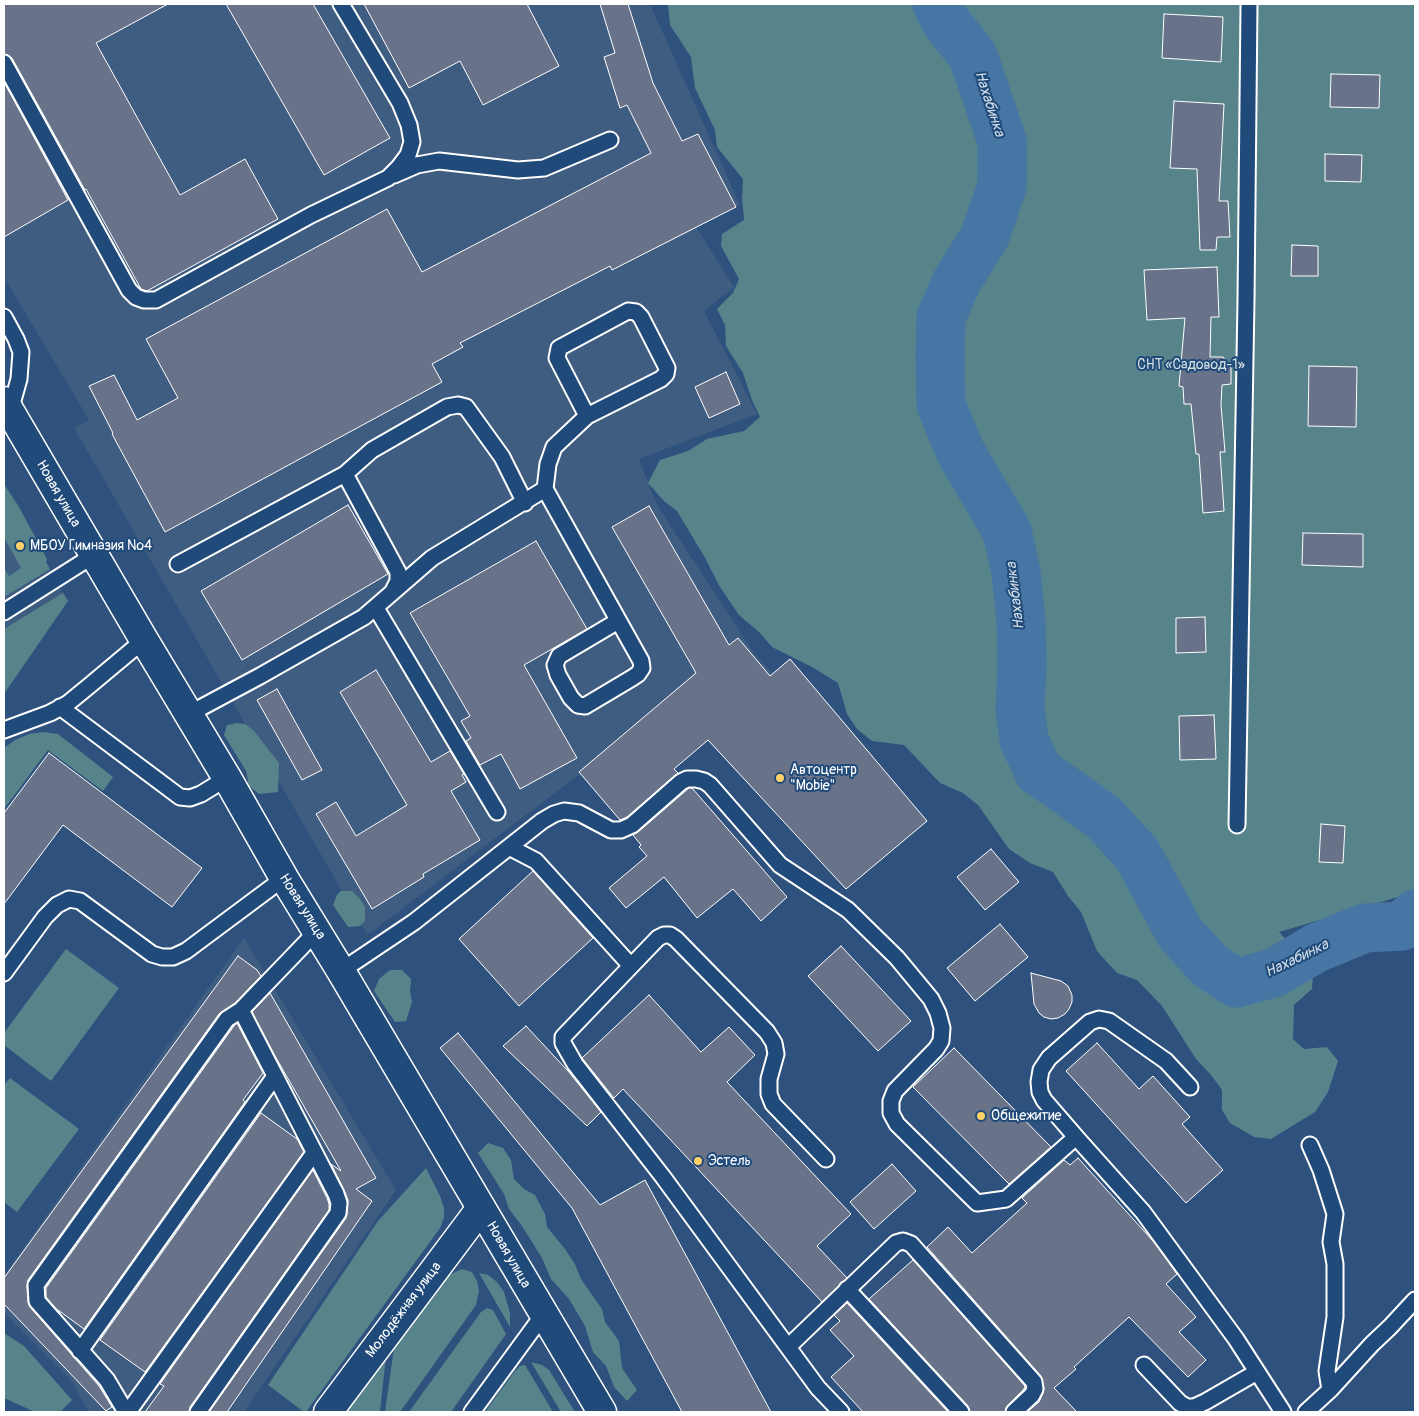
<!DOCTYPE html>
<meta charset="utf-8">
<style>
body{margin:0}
#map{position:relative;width:1419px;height:1416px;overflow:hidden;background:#2e527d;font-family:Pangolin,sans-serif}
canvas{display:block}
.frame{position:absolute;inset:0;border:5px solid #fff;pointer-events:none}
</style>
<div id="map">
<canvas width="1419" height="1416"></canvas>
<div class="frame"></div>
</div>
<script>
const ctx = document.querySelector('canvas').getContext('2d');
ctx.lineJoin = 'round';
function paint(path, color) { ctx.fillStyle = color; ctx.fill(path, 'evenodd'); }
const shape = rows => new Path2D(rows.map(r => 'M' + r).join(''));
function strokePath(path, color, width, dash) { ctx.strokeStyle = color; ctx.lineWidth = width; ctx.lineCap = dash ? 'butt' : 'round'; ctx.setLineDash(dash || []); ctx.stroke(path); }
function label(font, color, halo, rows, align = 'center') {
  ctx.font = font + ' Pangolin,sans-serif'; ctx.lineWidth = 4; ctx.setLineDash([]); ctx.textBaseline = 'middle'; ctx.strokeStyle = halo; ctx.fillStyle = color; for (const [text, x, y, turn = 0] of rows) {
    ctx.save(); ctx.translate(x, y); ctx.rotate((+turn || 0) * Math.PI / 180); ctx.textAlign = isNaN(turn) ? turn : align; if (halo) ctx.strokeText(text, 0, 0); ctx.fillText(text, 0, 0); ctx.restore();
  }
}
paint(shape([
 [4,4,650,4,740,205,694,224,734,287,704,311,757,414,639,459,657,505,754,653,774,675,584,771,374,930,367,934,74,428,89,420,4,277],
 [4,491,68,601,4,688],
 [244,938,396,1190,244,1412,89,1412,71,1380,4,1313,4,1275]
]), '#3f5c81');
paint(shape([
 [668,4,1415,4,1415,892,1279,932,1289,943,1308,948,1314,960,1312,989,1294,1005,1293,1039,1304,1049,1327,1047,1338,1061,1328,1092,1315,1112,1271,1139,1254,1137,1230,1123,1222,1110,1222,1090,1211,1075,1196,1059,1162,1006,1137,980,1117,973,1097,951,1081,912,1068,896,1053,872,1030,863,1009,849,978,805,963,793,940,783,904,745,872,741,857,729,847,714,838,683,812,667,772,647,760,633,739,615,720,587,704,556,677,511,664,501,648,483,660,460,688,451,707,439,744,431,760,417,752,400,743,373,726,346,725,325,717,309,733,293,739,279,721,246,722,234,744,220,742,197,743,179,717,147,715,130,695,88,691,57,670,25],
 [4,484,19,507,47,559,46,562,50,569,4,597,4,568,9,576,21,568,4,537],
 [63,593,68,601,4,694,4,629],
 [237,723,245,724,254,731,279,763,278,792,259,794,249,786,246,771,224,735,227,725],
 [43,732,58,734,113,777,103,791,48,750,4,809,4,748,15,740,29,734],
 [341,891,352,891,360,899,365,907,365,921,360,926,348,927,333,905,337,895],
 [66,949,119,988,51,1081,4,1045,4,1033],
 [390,970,402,970,411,979,410,991,412,1002,406,1021,395,1022,374,991,379,979],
 [10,1078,79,1129,17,1212,4,1202,4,1085],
 [488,1143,503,1148,511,1160,514,1179,524,1189,535,1195,545,1214,547,1227,565,1249,575,1264,581,1279,602,1309,605,1322,619,1341,622,1368,637,1390,627,1401,614,1387,606,1366,593,1352,585,1326,569,1299,551,1279,542,1258,522,1226,509,1209,504,1194,478,1153],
 [426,1168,440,1196,444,1208,444,1218,440,1228,306,1412,304,1412,268,1385,378,1221],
 [462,1269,472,1272,477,1281,479,1291,476,1305,400,1412,385,1412,394,1348,437,1283,447,1276],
 [479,1273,488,1275,497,1282,504,1292,510,1313,510,1327],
 [487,1308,493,1310,506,1334,451,1412,409,1412,481,1312],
 [4,1333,24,1346,72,1400,60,1412,35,1412,4,1398],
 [386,1356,380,1412,345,1412],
 [531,1362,542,1365,549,1370,575,1412,561,1412],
 [525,1365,553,1412,485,1412,515,1371,520,1366]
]), '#57838b');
strokePath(shape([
 [937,4,946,22,973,56,1002,141,1002,186,985,236,957,281,941,317,940,357,941,405,961,453,1007,531,1016,572,1021,620,1022,666,1020,709,1024,740,1039,772,1070,793,1105,819,1137,854,1180,933,1210,966,1236,983,1274,973,1316,948,1365,928,1402,926,1415,914]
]), '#4776a4', 49);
const building = shape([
 [4,4,168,4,96,43,180,195,245,159,278,219,147,291,141,289,86,189,85,190,12,58,8,55,4,54,4,4],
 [226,4,313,4,390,138,324,175,226,4],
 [364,4,527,4,559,66,483,105,460,61,409,88,364,4],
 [600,4,628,4,653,83,682,141,698,134,736,207,612,270,610,266,460,343,463,347,432,364,442,382,165,532,112,434,113,433,89,386,114,375,137,420,178,398,146,339,387,209,422,272,651,153,627,105,620,108,604,57,615,53,600,4],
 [1164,14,1223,17,1221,62,1162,58,1164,14],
 [1331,74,1380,75,1379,108,1330,107,1331,74],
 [4,82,68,200,4,237,4,82],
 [1174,101,1224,104,1219,201,1228,201,1230,237,1217,237,1216,250,1200,250,1197,169,1170,168,1174,101],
 [1325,154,1362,155,1361,182,1325,181,1325,154],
 [1292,245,1318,246,1318,276,1291,276,1292,245],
 [1217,267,1219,317,1211,317,1210,357,1223,357,1231,368,1231,384,1222,385,1221,405,1225,452,1220,452,1224,511,1203,513,1199,454,1196,454,1191,404,1184,404,1183,387,1179,386,1185,318,1147,320,1144,270,1217,267],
 [1309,366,1357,367,1356,427,1308,426,1309,366],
 [726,372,740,404,709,418,695,387,726,372],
 [348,505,388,574,242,660,201,591,348,505],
 [649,506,729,645,738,638,770,676,790,659,927,821,846,889,708,740,674,769,678,773,627,817,620,820,579,772,696,673,612,527,649,506],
 [1303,533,1363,534,1363,567,1302,565,1303,533],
 [536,541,587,629,524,665,577,758,520,789,501,754,480,765,466,741,471,738,461,721,470,716,410,613,536,541],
 [1205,617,1206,652,1176,653,1176,618,1205,617],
 [376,670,431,762,450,751,464,774,462,775,466,782,451,791,480,840,423,874,424,877,372,909,316,814,336,802,356,836,407,805,340,692,376,670],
 [277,689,322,770,302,780,257,700,277,689],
 [1214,715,1216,759,1180,760,1179,716,1214,715],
 [49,753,202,868,172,907,63,825,4,904,4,813,49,753],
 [689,788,692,788,787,897,761,921,733,889,697,918,664,877,626,908,609,888,647,856,639,847,641,845,633,835,638,832,689,788],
 [1321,824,1345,826,1343,863,1319,862,1321,824],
 [991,849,1019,882,985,910,957,877,991,849],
 [533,871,593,938,519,1006,459,939,533,871],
 [1000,924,1028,957,975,1001,947,968,1000,924],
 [841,946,911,1021,878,1051,808,976,841,946],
 [238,956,257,970,261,976,235,1003,219,1014,28,1280,27,1286,28,1302,30,1307,99,1386,112,1407,106,1411,4,1304,4,1278,238,956],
 [1031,973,1061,981,1068,986,1072,995,1072,1002,1069,1009,1065,1014,1058,1018,1051,1019,1044,1017,1039,1013,1034,1004,1031,973],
 [270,993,376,1178,356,1189,372,1201,227,1412,209,1412,346,1218,347,1214,348,1200,344,1190,331,1164,341,1171,275,1056,252,1012,270,993],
 [649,995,701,1052,729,1027,755,1055,727,1082,851,1214,817,1246,847,1278,822,1302,623,1089,614,1098,582,1058,649,995],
 [237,1023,263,1073,243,1100,245,1102,84,1329,58,1310,60,1313,46,1297,46,1288,234,1026,237,1023],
 [526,1026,568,1071,601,1112,587,1126,503,1046,526,1026],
 [458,1033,600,1205,645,1180,771,1412,682,1412,572,1208,440,1048,458,1033],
 [1097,1043,1139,1089,1153,1076,1190,1117,1182,1124,1223,1170,1186,1203,1066,1071,1097,1043],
 [954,1048,1051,1147,1009,1184,913,1087,954,1048],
 [261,1113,297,1139,304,1152,145,1372,100,1340,261,1113],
 [1078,1158,1153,1241,1177,1274,1166,1284,1196,1317,1179,1332,1206,1360,1188,1377,1129,1317,1074,1367,1076,1369,1054,1388,1077,1412,1027,1412,1039,1402,1043,1393,1044,1388,1041,1376,927,1247,948,1227,972,1253,1027,1203,1022,1198,1064,1160,1070,1165,1078,1158],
 [892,1164,916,1191,874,1229,850,1202,892,1164],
 [313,1170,327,1198,329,1204,329,1210,190,1407,189,1412,145,1412,164,1386,160,1384,313,1170],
 [913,1260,1025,1386,1024,1389,1007,1406,1005,1412,970,1412,968,1406,869,1299,913,1260],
 [847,1303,948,1412,863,1412,831,1377,854,1356,830,1330,840,1321,834,1315,847,1303]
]);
paint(building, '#687289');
strokePath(building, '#fff', 1);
const lane = shape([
 [4,63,129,290,136,297,144,300,156,300,311,215,388,178,399,167,408,155,412,142,409,125,400,103,341,4],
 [394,175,417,165,439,161,518,170,544,168,610,140],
 [4,317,16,339,21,352,19,379,10,411],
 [345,474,372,450,447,407,458,405,466,407,502,457,525,503],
 [545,489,548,464,554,447,587,416,557,358,559,348,628,311,636,312,641,317,667,368,666,374,661,379,587,416],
 [178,564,345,474,398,572,398,581,393,591],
 [376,608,497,812],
 [4,612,94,555],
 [60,707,180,797,190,798,201,794,227,778],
 [189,714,260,676,364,617,432,558,545,489,641,661,642,668,638,674,632,678,585,706,578,705,571,698,558,675,555,665,559,656,618,621],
 [4,730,50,713,67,704,89,686,144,640],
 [1237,825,1246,300,1249,4],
 [509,847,536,861,631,966],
 [341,971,414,922,542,821,554,814,564,811,579,813,611,830,621,830,632,825,681,782,687,779,696,779,704,781,710,785,780,865,848,910,897,958,931,999,938,1013,942,1028,941,1041,936,1049,895,1091,891,1101,891,1113,897,1124,977,1203,1006,1199,1076,1137,1143,1212,1236,1339,1283,1412],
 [4,973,45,917,57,905,69,899,80,901,152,954,162,957,173,957,186,951,284,878],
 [1076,1137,1044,1100,1040,1092,1039,1082,1041,1070,1049,1058,1090,1022,1099,1019,1109,1021,1166,1061,1190,1087],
 [826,1159,773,1104,769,1094,769,1079,776,1054,774,1043,767,1032,676,939,670,935,664,935,658,938,563,1037,563,1043,575,1064,663,1177,818,1388,841,1412],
 [847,1289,961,1412],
 [788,1347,896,1243,903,1241,911,1244,1034,1382,1035,1389,1032,1395,1014,1412],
 [80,1351,275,1076],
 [1144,1365,1180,1403,1187,1407,1194,1407,1205,1402,1257,1372],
 [1330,1390,1372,1344,1390,1327,1415,1300],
 [126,1412,107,1380,37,1301,36,1285,227,1019,241,1010,317,931],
 [128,1412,314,1153],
 [198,1412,338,1213,339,1203,336,1194,241,1010],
 [472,1412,543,1315],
 [1306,1412,1330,1390,1327,1371,1335,1317,1335,1264,1331,1242,1335,1214,1321,1170,1310,1145]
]);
const street = shape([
 [328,1412,481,1208]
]);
const secondary = shape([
 [4,401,144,640,227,778,284,878,341,971,602,1412]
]);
strokePath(lane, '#fff', 19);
strokePath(street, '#fff', 31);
strokePath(secondary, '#fff', 31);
strokePath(lane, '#1f4a7a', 15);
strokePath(street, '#1f4a7a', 28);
strokePath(secondary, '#1f4a7a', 28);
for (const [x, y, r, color] of [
 [20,546,5,"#ffd166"],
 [780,778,5,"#ffd166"],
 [981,1116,5,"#ffd166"],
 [698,1161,5,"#ffd166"]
]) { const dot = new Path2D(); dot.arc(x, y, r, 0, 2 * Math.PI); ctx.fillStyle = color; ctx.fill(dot); strokePath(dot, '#1f4a7a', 2); }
label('14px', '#d5e0e2', '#1f4a7a', [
 ["СНТ «Садовод-1»",1191,365]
]);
label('14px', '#fff', '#1f4a7a', [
 ["Новая улица",58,494,60],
 ["Новая улица",302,907,58],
 ["Новая улица",508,1255,60],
 ["Молодёжная улица",404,1310,-53]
]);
label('14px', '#fff', '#1f4a7a', [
 ["МБОУ Гимназия №4",30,546],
 ["Автоцентр",790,770],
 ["\"Mobie\"",790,786],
 ["Общежитие",991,1116],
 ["Эстель",708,1161]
], 'left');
label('italic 15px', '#d1dde8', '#1f4a7a', [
 ["Нахабинка",989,104,72],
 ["Нахабинка",1016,596,-97],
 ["Нахабинка",1297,959,-26]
]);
</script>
